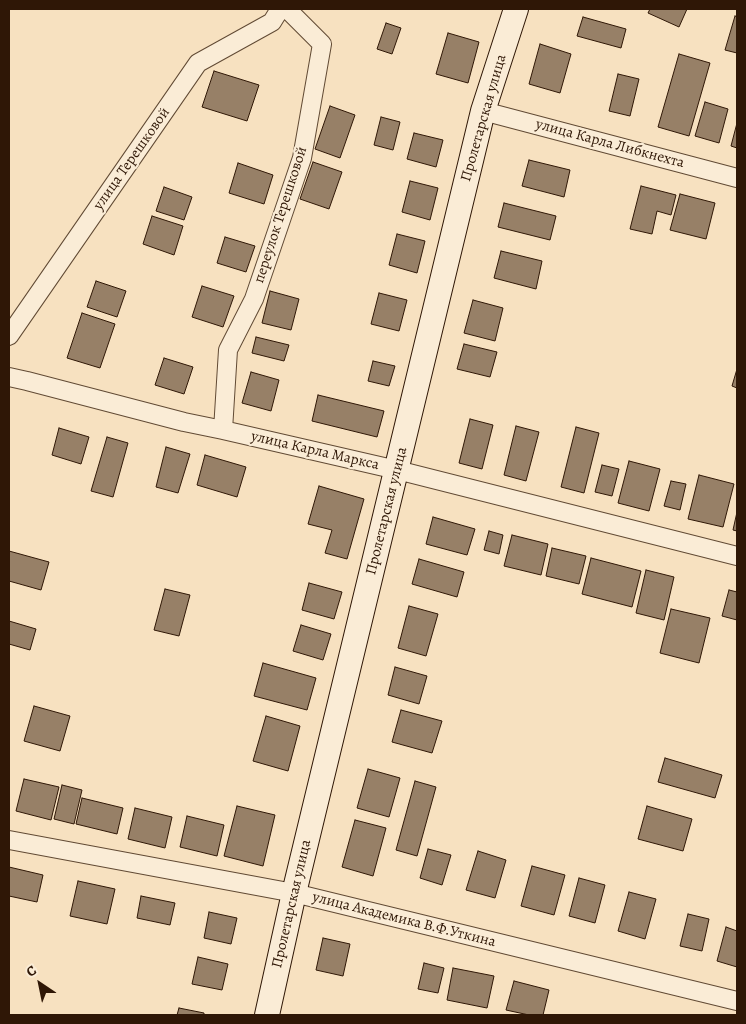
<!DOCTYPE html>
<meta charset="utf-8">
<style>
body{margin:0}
#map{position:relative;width:746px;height:1024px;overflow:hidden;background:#f7e1c0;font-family:Alegreya,serif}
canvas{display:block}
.frame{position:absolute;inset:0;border:10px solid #2f1706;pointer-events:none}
.north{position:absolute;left:15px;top:959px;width:50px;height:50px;-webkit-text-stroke:4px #faecd6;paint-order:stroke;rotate:326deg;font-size:14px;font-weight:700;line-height:20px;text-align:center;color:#2f1706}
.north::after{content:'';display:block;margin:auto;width:18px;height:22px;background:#2f1706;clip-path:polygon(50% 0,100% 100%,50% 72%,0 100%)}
</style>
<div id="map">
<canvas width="746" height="1024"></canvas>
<div class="frame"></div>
<div class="north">С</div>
</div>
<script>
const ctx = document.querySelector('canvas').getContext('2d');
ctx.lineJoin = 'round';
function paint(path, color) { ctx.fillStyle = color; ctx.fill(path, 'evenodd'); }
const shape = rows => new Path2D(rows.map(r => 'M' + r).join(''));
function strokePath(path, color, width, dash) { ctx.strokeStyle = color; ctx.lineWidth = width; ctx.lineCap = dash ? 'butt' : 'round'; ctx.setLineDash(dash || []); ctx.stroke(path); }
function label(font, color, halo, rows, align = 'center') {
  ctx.font = font + ' Alegreya,serif'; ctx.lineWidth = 4.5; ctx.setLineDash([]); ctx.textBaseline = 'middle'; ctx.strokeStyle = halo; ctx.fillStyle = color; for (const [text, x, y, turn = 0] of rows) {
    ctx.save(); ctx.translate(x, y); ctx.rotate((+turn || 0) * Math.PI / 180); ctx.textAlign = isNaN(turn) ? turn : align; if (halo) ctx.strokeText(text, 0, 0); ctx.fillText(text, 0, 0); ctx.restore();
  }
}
const building = shape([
 [650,9,687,9,679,27,648,13,650,9],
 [735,16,737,17,737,53,725,50,735,16],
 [583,17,626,29,621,48,577,36,583,17],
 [386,23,401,28,392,54,377,49,386,23],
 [448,33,479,42,468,83,436,74,448,33],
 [540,44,571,54,560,93,529,84,540,44],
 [679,54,710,63,689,136,658,127,679,54],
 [214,71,259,85,247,121,202,107,214,71],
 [618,74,639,79,630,116,609,111,618,74],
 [705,102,728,109,719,143,695,136,705,102],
 [330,106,355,115,340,158,315,149,330,106],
 [381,117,400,122,393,150,374,145,381,117],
 [737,123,737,148,731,146,737,123],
 [414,133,443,140,436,167,407,159,414,133],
 [529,160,570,170,564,197,522,186,529,160],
 [313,162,342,172,329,209,300,199,313,162],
 [238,163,273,175,264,204,229,193,238,163],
 [410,181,438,188,430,220,402,212,410,181],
 [641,186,676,195,671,215,657,211,652,234,630,229,641,186],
 [164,187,192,197,184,220,156,211,164,187],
 [680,194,715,203,706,239,670,230,680,194],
 [504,203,556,216,550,240,498,227,504,203],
 [152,216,183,226,174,255,143,244,152,216],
 [397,234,425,241,417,273,389,265,397,234],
 [225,237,255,246,246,272,217,263,225,237],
 [501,251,542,261,536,289,494,278,501,251],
 [96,281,126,291,117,317,87,307,96,281],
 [202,286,234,296,223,327,192,317,202,286],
 [270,291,299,299,291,330,262,323,270,291],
 [379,293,407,300,399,331,371,324,379,293],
 [473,300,503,308,495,341,464,333,473,300],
 [82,313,115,324,100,368,67,358,82,313],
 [256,337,289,345,284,361,252,353,256,337],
 [464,344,497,352,490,377,457,369,464,344],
 [164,358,193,367,184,394,155,385,164,358],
 [373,361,395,366,389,386,368,381,373,361],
 [737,369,737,388,732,386,737,369],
 [251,372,279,380,271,411,242,403,251,372],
 [318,395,384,411,377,437,312,421,318,395],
 [470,419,493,425,482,469,459,463,470,419],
 [516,426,539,432,526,481,504,475,516,426],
 [576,427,599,433,584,493,561,487,576,427],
 [59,428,89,437,81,464,52,455,59,428],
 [107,437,128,443,113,497,91,491,107,437],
 [166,447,190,454,178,493,156,487,166,447],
 [205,455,246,467,237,497,197,485,205,455],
 [629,461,660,469,649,511,618,503,629,461],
 [602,465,619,469,612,496,595,492,602,465],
 [699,475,734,484,723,527,688,519,699,475],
 [671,481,686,484,680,510,664,506,671,481],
 [319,486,364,499,347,559,325,553,332,530,308,524,319,486],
 [737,512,737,531,733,530,737,512],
 [433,517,475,529,467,555,426,544,433,517],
 [489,531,503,535,499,554,484,550,489,531],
 [512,535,548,544,541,575,504,566,512,535],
 [552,548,586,556,579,584,546,576,552,548],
 [9,551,49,562,41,590,9,581,9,551],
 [591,558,641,571,632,607,582,594,591,558],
 [419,559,464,572,457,597,412,584,419,559],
 [646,570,674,577,664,620,636,613,646,570],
 [309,583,342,592,334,619,302,610,309,583],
 [165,589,190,595,179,636,154,630,165,589],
 [729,590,737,592,737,620,722,616,729,590],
 [409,606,438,614,426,656,398,648,409,606],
 [671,609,710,618,699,663,660,653,671,609],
 [9,621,36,629,30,650,9,644,9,621],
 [301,625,331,634,323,660,293,651,301,625],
 [263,663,316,678,307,710,254,696,263,663],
 [395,667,427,676,419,704,388,695,395,667],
 [34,706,70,716,60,751,24,741,34,706],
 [401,710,442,721,432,753,392,742,401,710],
 [266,716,300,726,288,771,253,761,266,716],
 [665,758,722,775,715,798,658,782,665,758],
 [368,769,400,778,389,817,357,808,368,769],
 [24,779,59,787,51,820,16,811,24,779],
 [415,781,436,787,417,856,396,850,415,781],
 [62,785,82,790,74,824,54,819,62,785],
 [82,798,123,808,117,834,76,824,82,798],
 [237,806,275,815,263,866,224,856,237,806],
 [647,806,692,819,683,851,638,839,647,806],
 [135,808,172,817,165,848,128,839,135,808],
 [187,816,224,825,217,856,180,847,187,816],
 [355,820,386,828,373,876,342,867,355,820],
 [428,849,451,855,442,885,420,878,428,849],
 [478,851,506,860,495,898,466,890,478,851],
 [532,866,565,875,554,915,521,906,532,866],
 [9,867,43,875,37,902,9,896,9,867],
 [579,878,605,885,595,923,569,916,579,878],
 [78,881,115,889,107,924,70,916,78,881],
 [629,892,656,899,645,939,618,931,629,892],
 [141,896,175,903,170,925,137,918,141,896],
 [209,912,237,918,231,944,204,938,209,912],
 [688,914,709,919,702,951,680,946,688,914],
 [726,927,737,931,737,967,717,961,726,927],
 [323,938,350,944,343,976,316,970,323,938],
 [198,957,228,964,222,990,192,984,198,957],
 [424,963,444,968,438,993,418,989,424,963],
 [453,968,494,976,487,1008,447,1000,453,968],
 [514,981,549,990,543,1015,529,1015,506,1010,514,981],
 [179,1008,204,1013,204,1015,177,1015,179,1008]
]);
paint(building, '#978067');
strokePath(building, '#2f1706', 1);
const minor = shape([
 [483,111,737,178],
 [9,336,198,63,272,22,280,9],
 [9,377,27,381,184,422,223,430,397,470,737,556],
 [223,430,228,350,254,299,302,158,322,44,287,9],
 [9,840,294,893,737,1001]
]);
const secondary = shape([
 [267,1015,294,893,483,111,516,9]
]);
strokePath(minor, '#614a34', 20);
strokePath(secondary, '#2f1706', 26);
strokePath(minor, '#faecd6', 18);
strokePath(secondary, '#faecd6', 24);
label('15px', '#2f1706', '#faecd6', [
 ["Пролетарская улица",484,118,-74],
 ["улица Карла Либкнехта",610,144,15],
 ["улица Терешковой",132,159,-55],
 ["переулок Терешковой",281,215,-72],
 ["улица Карла Маркса",315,451,13],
 ["Пролетарская улица",387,511,-76],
 ["Пролетарская улица",292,904,-77],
 ["улица Академика В.Ф.Уткина",404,920,14]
]);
</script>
